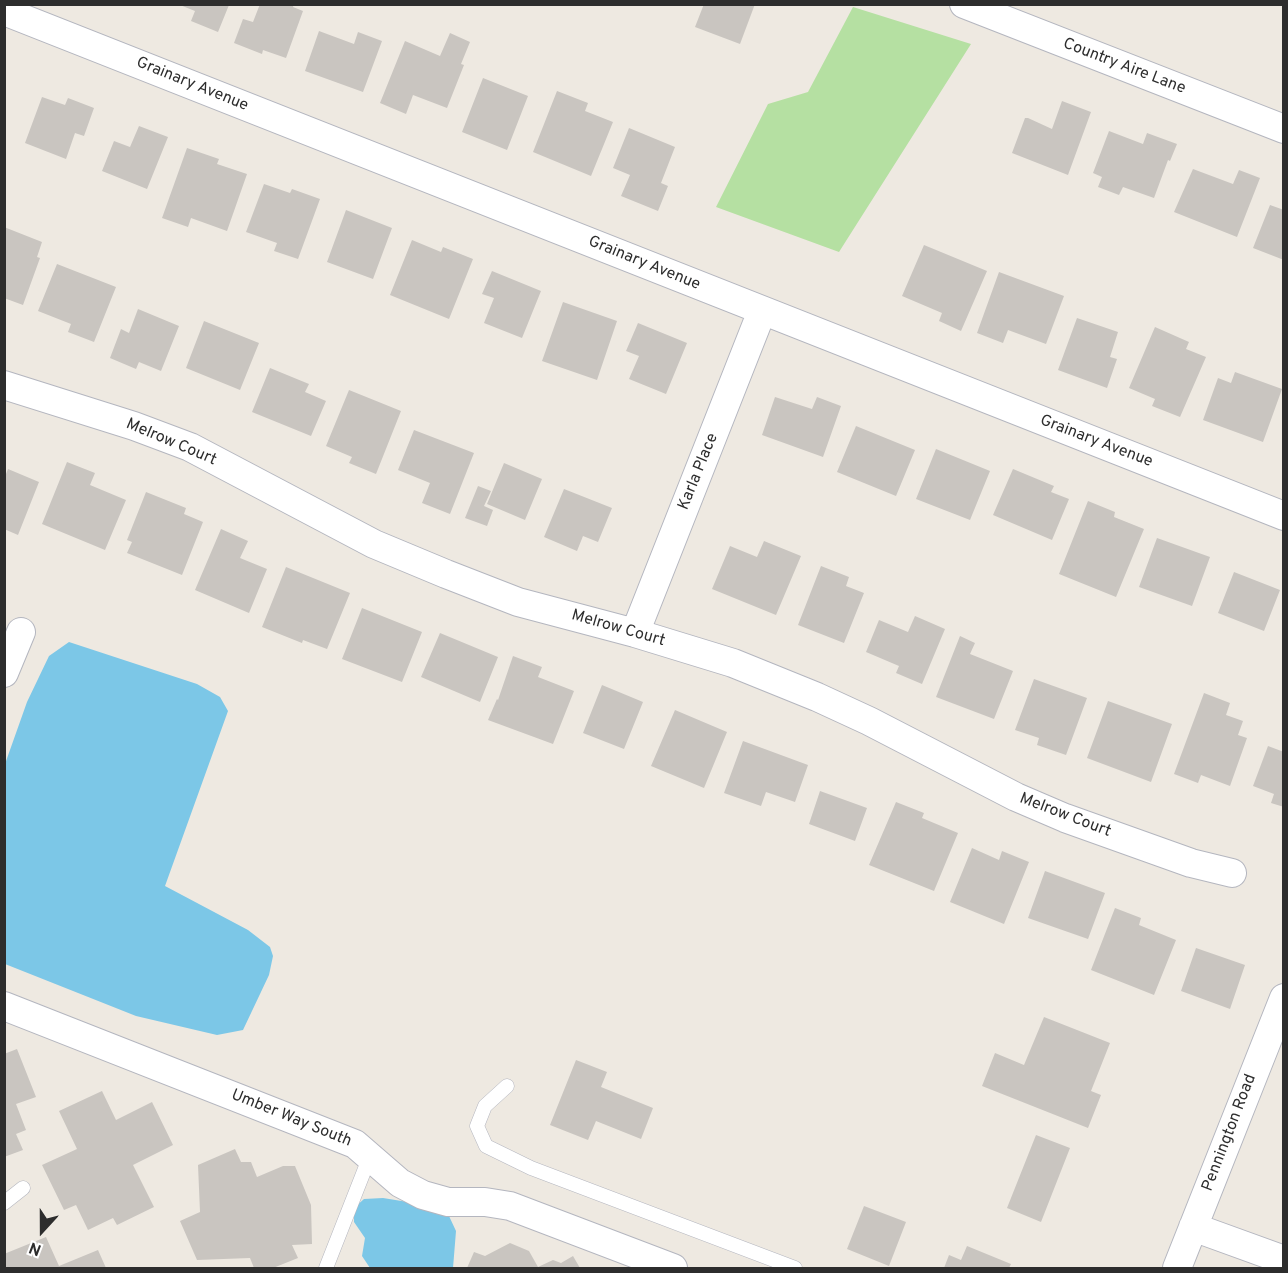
<!DOCTYPE html>
<style>
body{margin:0}
#map{position:relative;width:1288px;height:1273px;overflow:hidden;background:#eee9e1;font-family:Overpass,sans-serif}
canvas{display:block}
.frame{position:absolute;inset:0;border:6px solid #2d2d2d;pointer-events:none}
.north{position:absolute;left:12px;top:1201px;width:60px;height:60px;-webkit-text-stroke:4px #fff;paint-order:stroke;rotate:201deg;font-size:16px;font-weight:700;line-height:24px;text-align:center;color:#2d2d2d}
.north::after{content:'';display:block;margin:auto;width:21px;height:27px;background:#2d2d2d;clip-path:polygon(50% 0,100% 100%,50% 72%,0 100%)}
</style>
<div id="map">
<canvas width="1288" height="1273"></canvas>
<div class="frame"></div>
<div class="north">N</div>
</div>
<script>
const ctx = document.querySelector('canvas').getContext('2d');
ctx.lineJoin = 'round';
function paint(path, color) { ctx.fillStyle = color; ctx.fill(path, 'evenodd'); }
const shape = rows => new Path2D(rows.map(r => 'M' + r).join(''));
function strokePath(path, color, width, dash) { ctx.strokeStyle = color; ctx.lineWidth = width; ctx.lineCap = dash ? 'butt' : 'round'; ctx.setLineDash(dash || []); ctx.stroke(path); }
function label(font, color, halo, rows, align = 'center') {
  ctx.font = font + ' Overpass,sans-serif'; ctx.lineWidth = 6; ctx.setLineDash([]); ctx.textBaseline = 'middle'; ctx.strokeStyle = halo; ctx.fillStyle = color; for (const [text, x, y, turn = 0] of rows) {
    ctx.save(); ctx.translate(x, y); ctx.rotate((+turn || 0) * Math.PI / 180); ctx.textAlign = isNaN(turn) ? turn : align; if (halo) ctx.strokeText(text, 0, 0); ctx.fillText(text, 0, 0); ctx.restore();
  }
}
paint(shape([
 [853,7,971,44,839,252,716,207,768,104,808,92]
]), '#b5e0a2');
paint(shape([
 [69,642,197,684,220,697,228,711,165,886,248,930,270,947,273,956,269,975,243,1030,217,1035,136,1016,5,964,5,764,27,702,49,656],
 [383,1198,420,1204,449,1216,456,1231,453,1268,370,1268,362,1256,365,1238,354,1222,354,1208,364,1199]
]), '#7cc7e7');
paint(shape([
 [260,4,294,4,293,7,303,11,286,58,263,50,262,54,234,43,243,19,253,22],
 [704,4,755,4,740,44,695,27],
 [180,5,229,5,218,32,191,21,195,11],
 [319,31,354,44,358,32,382,41,363,92,305,71],
 [450,33,470,42,461,64,464,65,447,108,413,95,406,114,380,103,405,41,440,56],
 [483,78,528,96,507,150,462,132],
 [557,91,588,103,585,111,613,122,591,176,533,152],
 [42,97,65,105,68,98,94,108,84,136,75,133,66,159,25,143],
 [1062,101,1091,112,1068,175,1012,153,1025,118,1028,118,1052,129],
 [139,126,168,137,147,189,102,171,114,141,130,147],
 [629,128,675,147,661,183,668,186,658,211,621,196,630,175,613,168],
 [1109,131,1143,144,1147,133,1177,144,1170,161,1168,160,1154,198,1123,187,1119,195,1098,187,1102,177,1093,173],
 [187,148,219,159,217,164,247,174,227,231,191,218,188,227,162,218],
 [1193,169,1233,184,1239,170,1260,178,1237,237,1174,212],
 [264,184,290,193,292,189,320,199,298,259,274,251,277,243,246,232],
 [1270,205,1284,210,1284,260,1253,248],
 [346,210,392,228,373,279,327,262],
 [4,227,42,242,37,257,40,258,23,305,4,298],
 [412,240,441,252,443,247,473,259,449,319,390,295],
 [924,245,987,271,961,331,939,321,942,313,902,296],
 [57,264,116,287,94,342,68,332,71,324,38,311],
 [492,271,541,291,522,338,484,323,494,298,482,294],
 [999,272,1064,296,1046,344,1008,330,1003,343,977,333],
 [563,302,617,321,597,380,542,361],
 [138,309,179,326,161,371,139,362,136,369,110,358,121,329,129,333],
 [1077,318,1118,332,1110,357,1117,359,1107,388,1058,370],
 [204,321,259,343,240,390,186,368],
 [638,323,687,343,666,394,629,379,639,356,626,351],
 [1155,327,1189,342,1186,349,1206,357,1180,417,1152,406,1155,399,1129,388],
 [270,368,309,384,305,392,326,401,311,436,252,412],
 [1235,372,1282,389,1263,442,1203,420,1218,378,1231,383],
 [349,390,401,411,376,474,349,463,352,457,326,446],
 [775,397,812,409,817,397,841,406,823,457,762,435],
 [856,426,915,450,896,496,837,472],
 [414,430,474,453,450,514,422,503,430,483,398,470],
 [936,449,990,471,970,520,916,499],
 [67,462,95,473,90,485,126,500,105,550,42,524],
 [504,463,542,479,525,520,487,504],
 [8,469,39,482,18,535,4,529,4,479],
 [1013,469,1054,486,1051,492,1069,499,1052,540,993,515],
 [478,486,491,491,484,506,493,510,487,526,465,518],
 [564,489,612,508,598,542,583,536,577,551,544,537],
 [146,492,186,508,184,514,203,522,182,575,127,553,132,542,127,540],
 [1088,501,1115,512,1114,517,1144,529,1116,597,1059,574],
 [221,529,248,541,240,558,267,569,249,613,195,590],
 [1157,538,1210,557,1192,606,1139,587],
 [764,541,801,556,776,615,712,589,730,546,757,557],
 [821,566,849,577,846,586,864,593,844,643,798,625],
 [286,567,350,593,327,649,303,640,302,643,262,627],
 [1234,572,1280,590,1264,631,1218,613],
 [362,608,422,632,402,682,342,659],
 [915,616,945,629,922,684,896,673,899,666,866,652,879,620,908,632],
 [440,633,498,657,480,702,421,677],
 [960,636,975,643,970,654,1013,671,994,719,936,697],
 [513,656,542,667,538,677,574,691,553,744,488,720,497,699,498,700],
 [1034,679,1087,698,1066,755,1037,745,1039,738,1015,730],
 [602,685,643,702,624,749,583,733],
 [1204,693,1230,703,1226,715,1243,721,1238,735,1247,738,1230,786,1201,775,1198,783,1174,774],
 [1108,701,1172,724,1151,782,1087,758],
 [675,710,727,732,704,788,651,766],
 [743,741,808,765,795,802,766,792,761,806,724,793],
 [1268,746,1284,752,1284,807,1271,803,1274,794,1253,786],
 [820,791,867,808,855,841,809,824],
 [896,802,924,813,922,818,958,833,934,891,869,865],
 [972,848,999,860,1002,851,1029,862,1004,924,950,902],
 [1045,871,1105,893,1088,939,1028,918],
 [1115,908,1141,918,1139,925,1176,940,1154,995,1091,970],
 [1196,948,1245,965,1230,1009,1181,991],
 [1044,1017,1110,1043,1091,1091,1101,1095,1088,1128,982,1086,995,1053,1024,1065],
 [17,1049,36,1097,16,1104,26,1130,16,1134,23,1150,4,1157,4,1054],
 [576,1060,607,1072,601,1087,653,1108,641,1139,596,1121,588,1140,550,1125],
 [102,1091,116,1120,152,1102,173,1145,133,1165,154,1207,117,1225,113,1218,88,1230,76,1205,64,1210,42,1165,77,1149,59,1111],
 [1036,1135,1070,1148,1041,1222,1007,1208],
 [235,1149,241,1162,251,1162,257,1177,283,1166,295,1166,311,1205,312,1244,292,1245,298,1258,273,1268,254,1268,250,1258,197,1260,180,1221,200,1212,198,1165],
 [864,1206,906,1222,889,1266,847,1249],
 [46,1237,59,1266,98,1250,106,1268,6,1268,4,1254],
 [510,1243,529,1251,538,1267,553,1260,561,1263,573,1256,580,1268,467,1268,474,1252,485,1256],
 [967,1246,1011,1264,1009,1268,944,1268,949,1255,961,1260]
]), '#c9c5c0');
const service = shape([
 [507,1086,485,1106,477,1126,486,1146,531,1168,795,1268],
 [4,1203,23,1188],
 [326,1268,370,1156]
]);
const minor = shape([
 [964,4,1284,129],
 [4,11,1284,516],
 [4,385,134,426,190,447,374,544,446,574,518,602,635,633,733,663,817,697,869,721,1016,797,1065,818,1191,863,1232,873],
 [635,633,762,311],
 [4,673,21,632],
 [4,1006,355,1144,400,1183,423,1195,448,1202,485,1202,510,1206,673,1268],
 [1193,1227,1284,1260],
 [1177,1268,1284,998]
]);
strokePath(service, '#b4b6bf', 15);
strokePath(minor, '#b4b6bf', 30);
strokePath(service, '#fff', 14);
strokePath(minor, '#fff', 28);
label('16px', '#2d2d2d', '#fff', [
 ["Country Aire Lane",1124,67,21],
 ["Grainary Avenue",192,85,22],
 ["Grainary Avenue",644,264,22],
 ["Grainary Avenue",1096,442,21],
 ["Melrow Court",171,443,23],
 ["Karla Place",699,472,-68],
 ["Melrow Court",618,629,16],
 ["Melrow Court",1065,816,21],
 ["Umber Way South",291,1119,22],
 ["Pennington Road",1230,1133,-69]
]);
</script>
